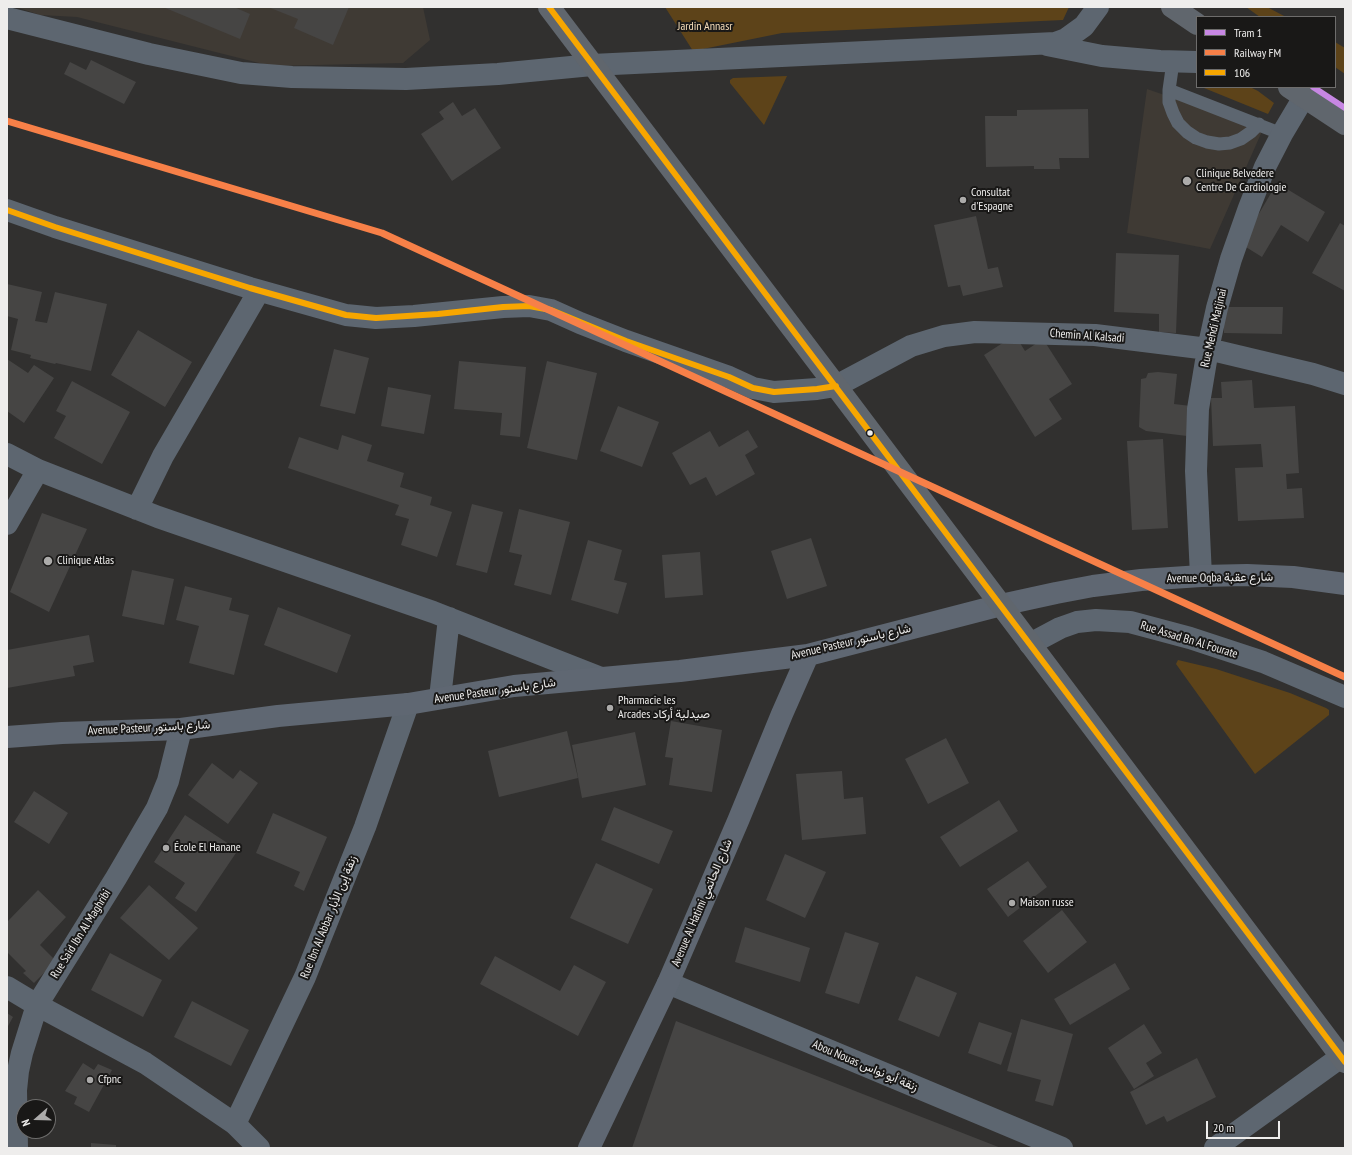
<!DOCTYPE html>
<meta charset="utf-8">
<style>
body{margin:0}
#map{position:relative;width:1352px;height:1155px;overflow:hidden;background:#31302f;font-family:"PT Sans Narrow",sans-serif}
canvas{display:block}
.frame{position:absolute;inset:0;border:8px solid #eeedec;pointer-events:none}
.legend{position:absolute;left:1196px;top:16px;width:140px;height:72px;box-sizing:border-box;background:#191817;border:1px solid #6e6d6c;margin:0;padding:5px 7px;list-style:none;font-size:12px;color:#eeedec}
.legend li{display:flex;align-items:center;gap:8px;height:20px}
.legend b{width:20px;border:1px solid #6e6d6c}
.north{position:absolute;left:16px;top:1099px;width:40px;height:40px;box-sizing:border-box;background:#191817;border:1px solid #6e6d6c;border-radius:50%;rotate:250deg;font-size:11px;font-weight:700;line-height:16px;text-align:center;color:#eeedec}
.north::after{content:'';display:block;margin:auto;width:14px;height:18px;background:#acabaa;clip-path:polygon(50% 0,100% 100%,50% 72%,0 100%)}
.scale{position:absolute;left:1206px;top:1121px;width:74px;height:18px;box-sizing:border-box;border:2px solid #eeedec;border-top:0;padding-left:5px;font-size:12px;line-height:14px;white-space:nowrap;color:#eeedec;-webkit-text-stroke:3px #191817;paint-order:stroke}
</style>
<div id="map">
<canvas width="1352" height="1155"></canvas>
<div class="frame"></div>
<ul class="legend">
<li><b style="height:5px;background:#c787e3"></b>Tram 1</li>
<li><b style="height:5px;background:#f78048"></b>Railway FM</li>
<li><b style="height:5px;background:#f7a600"></b>106</li>
</ul>
<div class="north">N</div>
<div class="scale">20 m</div>
</div>
<script>
const ctx = document.querySelector('canvas').getContext('2d');
ctx.lineJoin = 'round';
function paint(path, color) { ctx.fillStyle = color; ctx.fill(path, 'evenodd'); }
const shape = rows => new Path2D(rows.map(r => 'M' + r).join(''));
function strokePath(path, color, width, dash) { ctx.strokeStyle = color; ctx.lineWidth = width; ctx.lineCap = dash ? 'butt' : 'round'; ctx.setLineDash(dash || []); ctx.stroke(path); }
function label(font, color, halo, rows, align = 'center') {
  ctx.font = font + ' "PT Sans Narrow",Vazirmatn,sans-serif'; ctx.lineWidth = 4; ctx.setLineDash([]); ctx.textBaseline = 'middle'; ctx.strokeStyle = halo; ctx.fillStyle = color; for (const [text, x, y, turn = 0] of rows) {
    ctx.save(); ctx.translate(x, y); ctx.rotate((+turn || 0) * Math.PI / 180); ctx.textAlign = isNaN(turn) ? turn : align; if (halo) ctx.strokeText(text, 0, 0); ctx.fillText(text, 0, 0); ctx.restore();
  }
}
paint(shape([
 [16,7,423,7,430,40,403,63,271,66,77,17,40,15],
 [1147,89,1263,129,1210,249,1127,233]
]), '#3f3a34');
paint(shape([
 [665,7,1069,7,1063,20,782,33,693,51],
 [1246,7,1267,7,1286,17,1260,17],
 [1335,42,1345,48,1345,74,1335,67],
 [787,76,764,125,730,83,730,80,733,78],
 [1205,87,1250,87,1258,91,1274,103,1268,114,1204,88],
 [1178,660,1216,669,1290,693,1326,708,1329,710,1329,715,1255,774,1176,664]
]), '#5d4319');
paint(shape([
 [163,7,234,7,250,14,240,39],
 [268,7,349,7,333,45,294,28,298,19],
 [91,60,136,82,124,104,64,74,70,62,86,70],
 [453,102,462,116,475,108,501,148,452,181,421,134,444,119,439,112],
 [1088,109,1089,158,1059,158,1060,169,1034,169,1034,166,986,167,985,116,1017,116,1017,110],
 [1277,183,1325,212,1308,242,1281,225,1262,257,1241,244],
 [976,216,988,269,998,267,1003,287,963,296,960,285,948,287,934,225],
 [1340,223,1345,226,1345,291,1312,273],
 [1116,253,1179,255,1176,333,1159,332,1159,314,1114,312],
 [7,284,42,292,35,321,47,323,55,292,107,304,91,371,56,363,55,364,30,358,31,355,11,350,18,319,7,316],
 [1224,307,1283,307,1282,334,1224,333],
 [138,330,192,362,165,407,111,375],
 [1015,335,1025,351,1043,339,1072,384,1049,399,1062,419,1035,437,984,355],
 [334,349,369,358,355,414,320,406],
 [7,359,28,373,34,365,54,378,24,423,7,411],
 [459,361,526,367,520,437,500,435,502,413,454,409],
 [547,361,597,373,577,460,527,448],
 [1158,372,1177,374,1174,404,1191,406,1187,436,1146,431,1139,427,1141,379,1146,378,1148,373],
 [1252,380,1254,408,1295,406,1299,473,1286,474,1287,489,1302,488,1304,518,1238,521,1235,468,1263,467,1261,444,1213,446,1211,398,1222,398,1221,382],
 [72,381,130,412,102,464,54,438,66,416,56,411],
 [388,387,431,395,424,434,381,426],
 [618,406,659,422,642,467,600,451],
 [748,430,758,447,745,455,755,474,716,496,706,477,690,485,672,453,710,431,719,447],
 [342,435,372,445,367,461,404,473,400,487,432,497,430,505,452,512,437,557,401,545,409,519,395,515,399,505,288,468,299,437,338,450],
 [1163,439,1168,528,1132,530,1127,441],
 [472,504,503,512,487,573,456,565],
 [519,509,570,522,551,595,514,585,522,555,509,552],
 [42,513,87,529,49,612,10,592],
 [811,538,827,586,787,599,771,551],
 [588,540,622,550,614,580,627,583,618,614,571,600],
 [700,552,703,595,665,598,662,555],
 [132,570,174,579,164,625,122,616],
 [185,586,232,598,229,610,249,615,234,675,189,663,199,626,176,620],
 [278,607,351,635,337,673,264,645],
 [89,635,94,662,73,666,75,676,7,688,7,650],
 [671,721,722,730,712,792,669,785,673,758,665,757],
 [567,731,578,778,499,797,488,751],
 [635,732,646,785,582,798,572,745],
 [946,738,969,783,928,804,905,759],
 [212,763,233,779,240,770,258,783,228,824,188,795],
 [842,771,844,799,863,797,866,834,802,840,796,774],
 [34,791,68,813,49,844,14,822],
 [999,800,1018,831,960,867,940,837],
 [614,807,673,831,659,864,601,840],
 [273,813,327,837,304,891,294,886,300,872,256,853],
 [185,815,238,850,196,912,175,898,185,883,154,862],
 [785,854,826,872,805,918,766,900],
 [1028,861,1047,887,1008,917,987,889],
 [596,863,653,889,628,944,570,918],
 [149,885,198,928,169,960,120,918],
 [38,890,66,917,40,945,56,961,34,983,23,973,26,971,7,952,7,922],
 [1062,910,1087,942,1048,973,1023,941],
 [745,927,810,948,800,982,735,962],
 [845,932,879,943,859,1004,825,993],
 [110,953,162,980,143,1017,91,990],
 [495,956,560,991,574,965,606,982,578,1036,480,984],
 [1115,963,1130,989,1070,1025,1054,999],
 [916,976,957,993,939,1037,898,1020],
 [192,1001,249,1030,231,1066,174,1037],
 [7,1013,13,1017,7,1028],
 [1021,1019,1073,1034,1053,1106,1035,1101,1041,1080,1007,1071],
 [676,1021,1001,1148,632,1148],
 [979,1022,1012,1033,1001,1065,968,1053],
 [1144,1024,1162,1053,1146,1063,1154,1076,1134,1089,1108,1048],
 [1197,1058,1216,1097,1167,1122,1164,1116,1146,1125,1130,1092],
 [83,1063,94,1070,98,1064,112,1070,89,1112,74,1104,77,1097,65,1091],
 [91,1143,116,1145,116,1148,91,1148]
]), '#464544');
strokePath(shape([
 [1173,62,1169,90,1169,102,1173,113,1178,123,1187,132,1196,138,1207,142,1219,144,1230,143,1241,139,1251,132,1259,124],
 [1169,90,1282,134]
]), '#5d6670', 13);
strokePath(shape([
 [7,18,149,54,241,73,292,77,406,79,498,74,592,65,1055,43,1066,39,1084,26,1098,7],
 [1047,45,1102,56,1160,61,1197,62],
 [7,210,55,227,250,288,346,315,376,318,414,316,503,307,529,306,551,310,580,323,626,341,729,377,753,388,774,392,817,389,836,386,911,346,944,336,975,332,1095,335,1208,349,1313,374,1345,384],
 [7,454,38,470,158,517,433,612,601,678],
 [137,509,163,456,259,291],
 [7,524,38,470],
 [1201,576,1196,471,1198,409,1208,349,1217,308,1231,259,1249,208,1265,167,1282,134,1304,97],
 [1030,644,1060,628,1077,622,1096,620,1130,622,1190,638,1263,662,1345,697],
 [440,698,449,618],
 [668,983,1062,1148],
 [7,987,37,1005,145,1063,235,1124,259,1148],
 [235,1124,305,977,365,827,408,704],
 [17,1148,16,1090,18,1071,22,1053,37,1005,116,878,157,808,168,781,181,729],
 [1215,1148,1341,1057]
]), '#5d6670', 22);
strokePath(shape([
 [7,737,62,733,181,729,278,716,408,704,514,686,680,671,808,655,1001,605,1056,593,1093,586,1141,580,1201,576,1247,575,1293,577,1345,584],
 [589,1148,668,983,738,821,782,714,808,655]
]), '#5f6772', 22);
strokePath(shape([
 [549,7,836,386,1345,1062],
 [1172,7,1197,24],
 [1289,87,1345,124]
]), '#60666d', 22);
strokePath(shape([
 [549,7,1345,1062],
 [7,210,55,227,250,288,346,315,376,318,438,314,503,307,529,306,551,310,626,341,729,377,753,388,774,392,817,389,836,386]
]), '#f7a600', 6);
strokePath(shape([
 [7,121,382,233,1345,677]
]), '#f78048', 7);
strokePath(shape([
 [1313,87,1345,108]
]), '#c787e3', 6);
for (const [x, y, r, color] of [
 [1187,181,5,"#acabaa"],
 [963,200,4,"#acabaa"],
 [870,433,3.5,"#eeedec"],
 [48,561,5,"#acabaa"],
 [610,708,4,"#acabaa"],
 [166,848,4,"#acabaa"],
 [1012,903,4,"#acabaa"],
 [90,1080,4,"#acabaa"]
]) { const dot = new Path2D(); dot.arc(x, y, r, 0, 2 * Math.PI); ctx.fillStyle = color; ctx.fill(dot); strokePath(dot, '#191817', 1.5); }
label('12px', '#f7debb', '#191817', [
 ["Jardin Annasr",705,27]
]);
label('12px', '#eeedec', '#191817', [
 ["Clinique Belvedere",1196,174],
 ["Centre De Cardiologie",1196,188],
 ["Consultat",971,193],
 ["d'Espagne",971,207],
 ["Clinique Atlas",57,561],
 ["Pharmacie les",618,701],
 ["Arcades صيدلية أركاد",618,715],
 ["École El Hanane",174,848],
 ["Maison russe",1020,903],
 ["Cfpnc",98,1080]
], 'left');
label('12px', '#eeedec', '#191817', [
 ["Rue Mehdi Matjinai",1214,328,-77],
 ["Chemin Al Kalsadi",1087,336,4],
 ["Avenue Oqba شارع عقبة",1220,578,-1],
 ["Rue Assad Bn Al Fourate",1189,640,17],
 ["Avenue Pasteur شارع باستور",851,642,-13],
 ["Avenue Pasteur شارع باستور",495,691,-8],
 ["Avenue Pasteur شارع باستور",149,728,-3],
 ["Avenue Al Hatimi شارع الحاتمي",702,903,-67],
 ["Rue Ibn Al Abbar زنقة إبن الأبار",329,917,-68],
 ["Rue Said Ibn Al Maghribi",81,934,-58],
 ["Abou Nouas زنقة أبو نواس",865,1066,23]
]);
</script>
